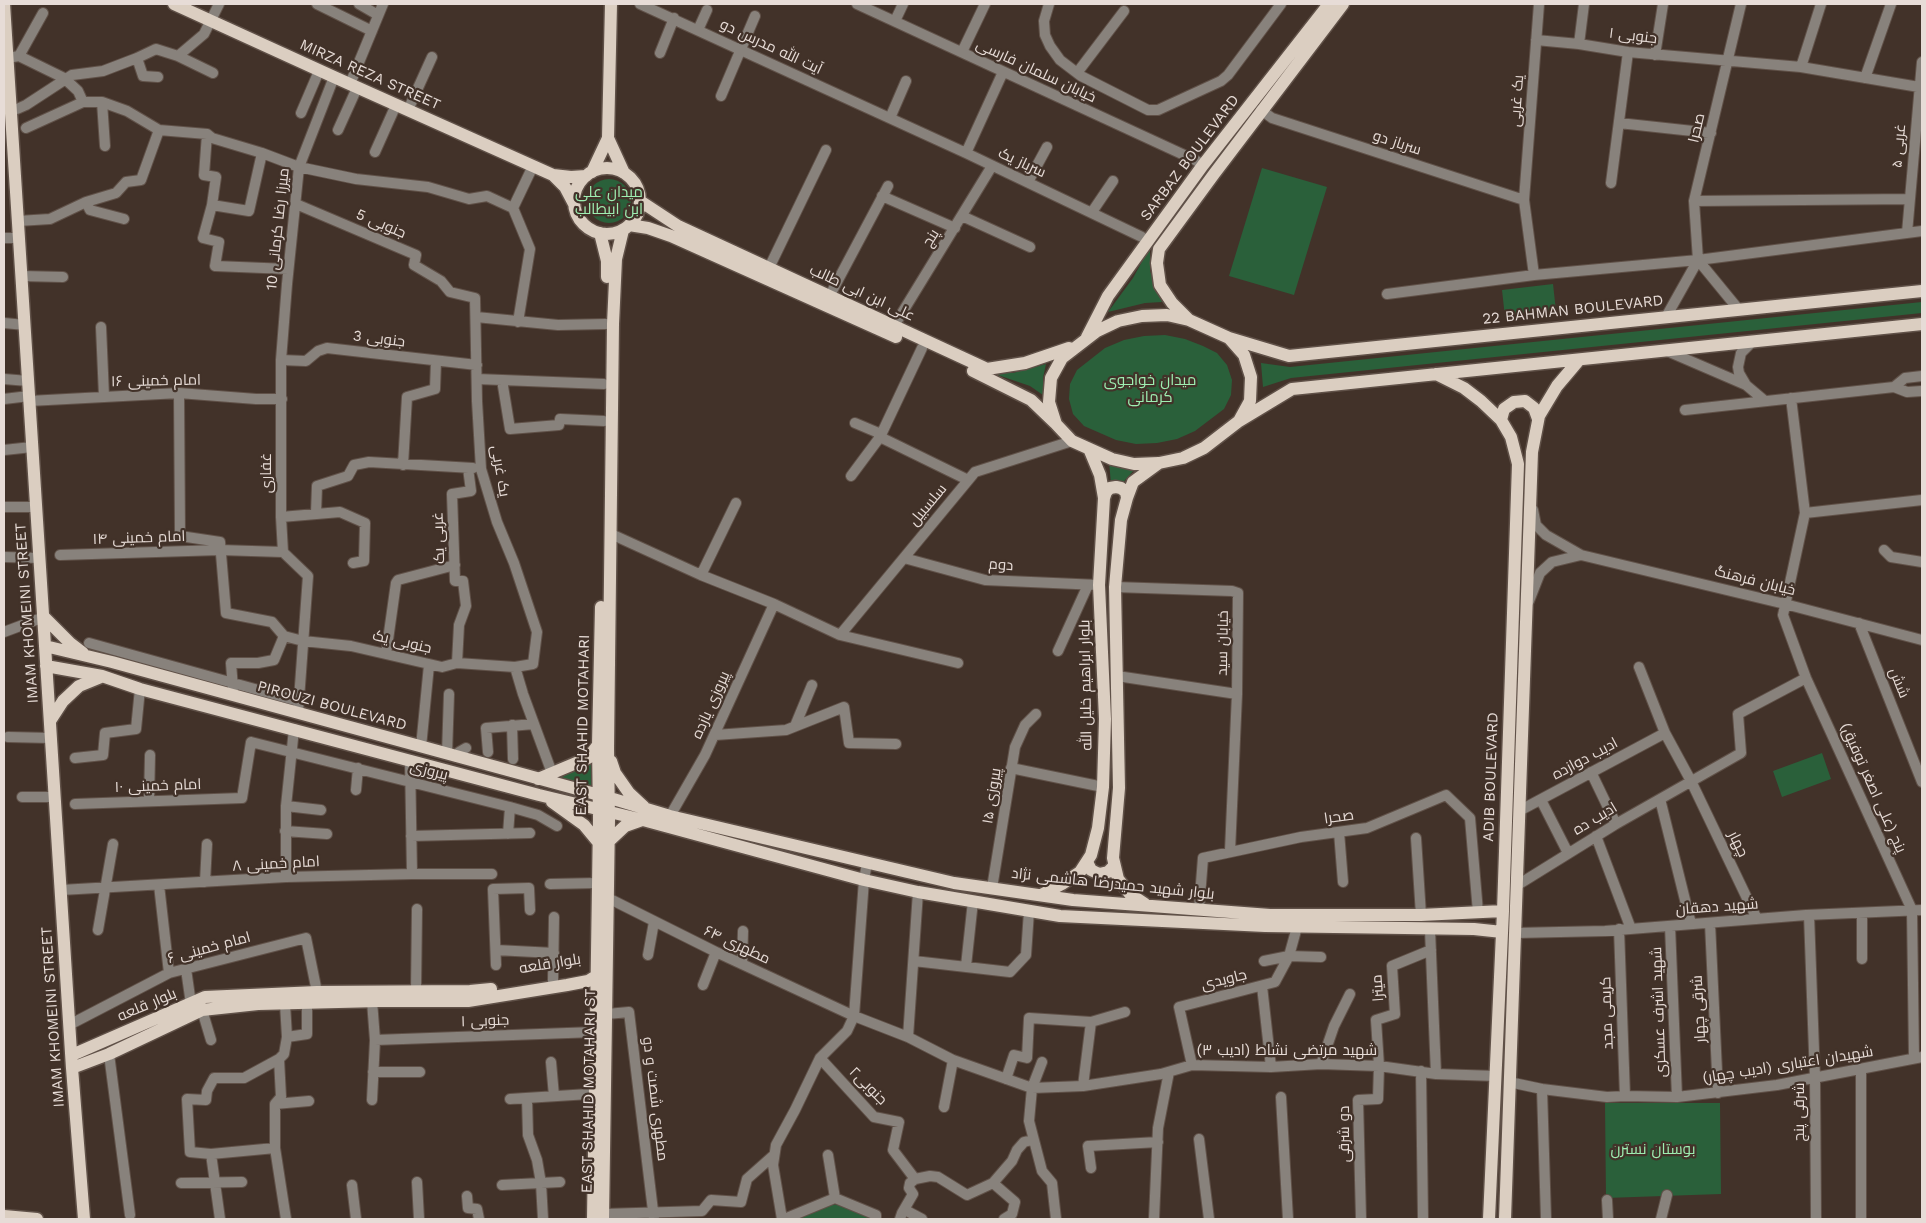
<!DOCTYPE html>
<meta charset="utf-8">
<style>
body{margin:0}
#map{position:relative;width:1926px;height:1223px;overflow:hidden;background:#423229;font-family:"Work Sans",sans-serif}
canvas{display:block}
.frame{position:absolute;inset:0;border:5px solid #e7dcd7;pointer-events:none}
</style>
<div id="map">
<canvas width="1926" height="1223"></canvas>
<div class="frame"></div>
</div>
<script>
const ctx = document.querySelector('canvas').getContext('2d');
ctx.lineJoin = 'round';
function paint(path, color) { ctx.fillStyle = color; ctx.fill(path, 'evenodd'); }
const shape = rows => new Path2D(rows.map(r => 'M' + r).join(''));
function strokePath(path, color, width, dash) { ctx.strokeStyle = color; ctx.lineWidth = width; ctx.lineCap = dash ? 'butt' : 'round'; ctx.setLineDash(dash || []); ctx.stroke(path); }
function label(font, color, halo, rows, align = 'center') {
  ctx.font = font + ' "Work Sans",Cairo,sans-serif'; ctx.lineWidth = 4.5; ctx.setLineDash([]); ctx.textBaseline = 'middle'; ctx.strokeStyle = halo; ctx.fillStyle = color; for (const [text, x, y, turn = 0] of rows) {
    ctx.save(); ctx.translate(x, y); ctx.rotate((+turn || 0) * Math.PI / 180); ctx.textAlign = isNaN(turn) ? turn : align; if (halo) ctx.strokeText(text, 0, 0); ctx.fillText(text, 0, 0); ctx.restore();
  }
}
paint(shape([
 [1262,168,1327,187,1294,295,1229,276],
 '587 201a22 22 0 1 1 44 0a22 22 0 1 1-44 0Z',
 [1150,247,1150,271,1162,302,1145,303,1108,312,1133,278],
 [1553,284,1556,311,1505,317,1502,290],
 [1922,302,1922,313,1291,378,1263,387,1261,363,1290,367],
 [1165,335,1185,339,1203,346,1217,353,1227,365,1232,380,1231,395,1224,409,1195,431,1177,439,1157,443,1136,444,1116,440,1084,426,1073,414,1069,399,1070,384,1077,370,1105,348,1124,340,1144,336],
 [1046,364,1043,378,1043,395,1030,386,989,372,1013,373],
 [1109,461,1137,467,1125,480,1122,486,1111,484],
 [1822,753,1831,779,1782,797,1773,771],
 [593,761,594,788,558,779],
 [1605,1103,1720,1103,1721,1194,1606,1198],
 [844,1204,871,1219,799,1219,827,1205]
]), '#2a603a');
const minor = shape([
 [317,4,372,31],
 [359,4,378,15],
 [640,4,966,153,1142,237],
 [857,4,1195,160,1203,165],
 [1049,4,1044,21,1045,35,1050,46,1060,60,1081,76,1148,110,1158,110,1221,81,1228,75,1281,4],
 [895,21,903,4],
 [698,30,707,10],
 [1536,40,1579,44,1628,52,1801,67,1919,87],
 [1579,44,1584,4],
 [962,52,985,4],
 [660,53,674,18],
 [1655,55,1663,4],
 [19,56,43,13],
 [178,56,213,73],
 [7,58,19,56,64,78,78,91,83,102],
 [137,58,143,76,158,77],
 [1801,67,1821,4],
 [1077,73,1124,11],
 [1865,78,1891,4],
 [350,84,383,4],
 [721,96,755,16],
 [102,102,105,146],
 [17,109,26,105,72,75,103,71,137,58,156,49,178,56,204,34,219,4],
 [408,110,432,57],
 [1261,110,1272,118,1524,200],
 [301,113,319,71],
 [890,118,906,81],
 [1619,123,1711,133],
 [26,128,83,102,102,102,127,111,159,130,207,134,212,138,262,153,299,167,356,179,428,187,469,199,487,196,513,208],
 [338,130,357,88],
 [207,134,204,175,216,177,212,205,203,238,219,242,215,266,288,269],
 [375,152,396,105],
 [966,153,1003,72],
 [1028,182,1047,147],
 [1611,183,1628,52],
 [882,196,955,228],
 [1694,201,1910,199],
 [86,202,90,210,124,219],
 [212,205,249,211,262,153],
 [513,208,530,249,518,322],
 [513,208,533,166],
 [1092,212,1113,181],
 [962,216,1030,247],
 [18,221,50,219,86,202,116,193,126,182,141,180,159,130],
 [1907,233,1922,62],
 [4,238,19,238],
 [1698,260,1694,201,1741,4],
 [1698,260,1739,310],
 [769,268,826,150],
 [1534,275,1524,200,1539,4],
 [21,276,63,277],
 [1387,294,1534,275,1698,260,1922,231],
 [829,297,888,186],
 [476,317,558,325,606,324],
 [1666,317,1698,260],
 [4,323,25,325],
 [894,326,992,166],
 [101,327,104,396],
 [1752,342,1741,353,1738,367,1739,373,1746,385,1765,401],
 [1667,351,1746,385],
 [281,360,306,361,318,351,327,348,477,365],
 [4,379,28,381],
 [477,379,604,384],
 [502,380,510,429,559,425,560,419,604,421],
 [1894,387,1905,378,1922,376],
 [179,393,180,536,220,542,226,613,272,622,284,636,303,641,351,646,442,667,457,663,515,667,533,664,537,632,514,563,497,522,481,469,477,401,475,298,450,292,441,281,414,265,416,255,296,204],
 [1791,398,1805,513,1783,615,1806,678,1912,910,1914,1058],
 [4,399,29,396],
 [29,401,179,393,256,399,282,399],
 [1685,410,1894,387,1907,392,1922,391],
 [855,423,881,434],
 [880,437,968,480],
 [4,450,32,447],
 [403,465,407,397,435,389,436,361],
 [851,476,880,437,922,348],
 [4,507,36,507],
 [1533,510,1536,525,1546,535,1581,555,1785,604,1922,640],
 [316,513,317,486,348,476,354,465,369,462,473,468],
 [1805,513,1922,500],
 [281,517,340,512,365,523,364,561,353,563],
 [611,534,701,575,774,604,840,635,958,663],
 [1884,550,1891,557,1922,562],
 [60,555,220,550,283,552],
 [4,557,40,558],
 [904,558,985,580,1099,585],
 [701,575,736,503],
 [1115,587,1232,591,1238,593,1237,694,1230,851],
 [1529,601,1540,573,1552,562,1581,555],
 [1859,623,1922,782],
 [4,632,44,617],
 [840,635,975,472,1072,441],
 [89,643,298,701],
 [1058,651,1088,585],
 [386,654,396,583,398,580,455,565],
 [457,663,459,625,466,606,463,581,455,581,452,494,471,491,468,468],
 [515,667,523,694,552,773],
 [1639,667,1665,733,1691,781,1757,919],
 [1117,676,1237,694],
 [233,689,231,663,258,663,274,660,284,636],
 [298,713,308,576,283,552,281,517,281,360,287,284,299,167,334,77],
 [512,725,513,759],
 [795,726,812,685],
 [715,735,786,730,844,707,849,743,896,744],
 [8,737,51,738],
 [421,747,429,665],
 [488,752,486,728,534,724],
 [447,754,449,694],
 [457,757,459,752,466,748],
 [75,758,103,755,105,733,136,729,140,689],
 [410,760,412,874],
 [1011,768,1103,787],
 [1591,772,1616,824],
 [356,790,358,768],
 [22,797,55,797],
 [1660,799,1691,924],
 [1541,800,1568,853],
 [149,801,150,755],
 [75,804,242,798,251,742,510,807,538,815,557,826],
 [286,806,321,810],
 [1519,811,1665,733],
 [670,816,705,755,774,604],
 [285,831,327,834],
 [1339,832,1343,882],
 [508,834,510,807],
 [411,836,530,833],
 [1596,836,1631,929],
 [1416,838,1421,915],
 [286,877,286,806,294,729],
 [205,882,207,844],
 [550,884,598,883],
 [159,885,169,973],
 [1516,886,1616,824,1741,753,1738,714,1806,678],
 [992,888,1015,747,1025,725,1036,714],
 [61,890,286,877,412,874,492,874],
 [608,898,716,952,854,1016,908,1037,953,1060,1032,1088,1083,1086,1161,1074,1192,1065,1271,1067,1321,1064,1379,1066,1436,1074,1496,1076],
 [1199,909,1203,858,1301,837,1367,828,1446,795,1470,818,1478,912],
 [1862,913,1862,959],
 [1809,915,1815,1078,1816,1219],
 [1710,923,1718,1093],
 [1670,926,1677,1097],
 [1619,929,1625,1096],
 [98,930,113,844],
 [1430,930,1436,1074],
 [1515,933,1605,931,1806,915,1922,910],
 [496,950,554,953],
 [648,955,654,922],
 [914,961,1010,972,1026,955,1029,911],
 [1264,961,1289,956,1321,957],
 [742,964,743,931],
 [496,965,493,889,529,888,530,910],
 [966,966,973,901],
 [186,969,191,1004],
 [553,981,554,917],
 [703,985,716,952],
 [1262,986,1271,1067],
 [416,992,417,909],
 [372,1001,375,1040,372,1100],
 [285,1004,287,1037,284,1054,279,1059,281,1097,275,1104,275,1148,286,1219],
 [202,1010,211,1040],
 [607,1014,629,1012,654,1219],
 [1091,1022,1125,1012],
 [69,1025,169,973,306,938,317,992],
 [287,1037,307,1034,307,1002],
 [908,1037,918,892],
 [375,1040,595,1032],
 [109,1054,130,1215],
 [820,1058,874,1117,899,1122,893,1150,915,1179],
 [551,1062,554,1096],
 [1042,1062,1032,1088,1029,1121,1042,1171,1052,1183,1056,1219],
 [1321,1064,1334,1026,1350,994],
 [1192,1065,1179,1007,1275,982,1289,956,1297,927],
 [1861,1069,1861,1219],
 [1421,1071,1423,1219],
 [373,1072,420,1072],
 [1006,1079,1014,1055,1027,1058,1029,1018,1091,1022,1083,1086],
 [1509,1082,1542,1089,1607,1097,1625,1096,1677,1097,1777,1085,1922,1057],
 [1542,1089,1546,1219],
 [1281,1097,1288,1219],
 [527,1098,528,1135,537,1160,541,1183,543,1219],
 [510,1099,589,1094],
 [275,1104,309,1101],
 [944,1107,953,1060],
 [1199,1139,1209,1219],
 [275,1148,211,1154,190,1152,187,1099,206,1100,207,1091,214,1078,244,1078,279,1059],
 [211,1154,220,1219],
 [828,1155,835,1198],
 [1091,1168,1088,1146,1158,1142],
 [417,1182,419,1219],
 [181,1183,242,1182],
 [993,1183,1015,1202,1012,1214,1004,1219],
 [352,1185,356,1219],
 [502,1185,560,1182],
 [467,1196,468,1208,477,1209,479,1219],
 [1607,1200,1608,1219],
 [905,1210,922,1219],
 [603,1214,702,1211,711,1200,741,1202,747,1179,774,1155],
 [782,1219,773,1165,776,1145,795,1110,820,1058,847,1031,854,1016,864,880,867,863],
 [784,1219,835,1198,876,1215,876,1219],
 [900,1219,902,1213,913,1194,909,1188,910,1183,915,1179,930,1176,938,1177,967,1195,993,1183,1012,1161,1017,1150,1024,1142,1032,1140],
 [1154,1219,1158,1128,1169,1072],
 [1361,1219,1358,1100,1378,1099,1379,1066,1376,1020,1395,1014,1392,966,1431,950],
 [1661,1219,1667,1195]
]);
const major = shape([
 [4,4,72,1068,84,1219],
 [174,4,334,77,553,175,571,177,586,176],
 [611,4,608,138,624,173],
 '574 201a33 33 0 1 1 66 0a33 33 0 1 1-66 0Z',
 [592,172,608,138],
 [553,175,565,187,574,204],
 [640,201,678,226,987,369,1025,363,1069,348],
 [629,225,648,228,671,236,896,337],
 [600,233,607,261,607,277],
 [1167,315,1189,320,1229,338,1244,355,1251,377,1250,401,1239,421,1204,448,1183,458,1159,463,1134,464,1112,459,1072,441,1056,424,1049,402,1051,378,1062,358,1097,331,1118,321,1142,316,1167,315],
 [1189,320,1172,303,1160,285,1157,263,1159,249,1214,174,1343,4],
 [1087,337,1108,296,1203,165,1329,4],
 [1229,338,1289,356,1922,291],
 [973,371,1031,400,1055,423],
 [1436,374,1464,388,1481,401,1501,420,1511,437,1518,464,1503,911,1489,1219],
 [1501,420,1504,409,1514,402,1525,401,1534,408,1538,419],
 [1239,421,1292,389,1922,324],
 [1104,498,1106,492,1110,488,1116,487,1121,488,1126,492,1127,498],
 [44,617,70,643,83,653],
 [45,646,112,662,610,798,670,816,954,883,1073,900,1270,915,1421,915,1503,911],
 [46,666,102,676,140,689,539,795,643,820,864,880,918,892,1060,916,1265,926,1474,929,1502,932],
 [50,721,63,701,79,686,101,677],
 [611,761,615,773,629,793,644,807],
 [538,779,588,758,598,745],
 [552,802,584,825,598,842],
 [609,841,625,826,642,820],
 [1087,862,1091,870,1099,874,1108,872,1114,866],
 [1041,895,1062,884,1080,872,1091,855,1098,828,1103,787,1105,719,1099,585,1104,498,1100,475,1090,451],
 [1145,904,1130,894,1118,879,1113,858,1119,788,1115,587,1121,520,1127,498,1133,482,1159,463],
 [72,1055,205,997,317,992,470,991,491,989],
 [72,1068,109,1054,202,1010,258,1004,379,1001,468,1001,567,985,588,981,596,976],
 [4,1216,37,1219],
 [593,1219,599,819,598,745,601,607],
 [603,1219,609,820,608,748,613,324,616,259,623,230],
 [1505,1219,1532,452,1539,416,1557,386,1579,360]
]);
strokePath(minor, '#605148', 12);
strokePath(major, '#605148', 15);
strokePath(minor, '#88827c', 10);
strokePath(major, '#dbcec1', 12);
label('15px', '#e7dcd7', '#423229', [
 ["جنوبی ۱",1633,36,7],
 ["آیت الله مدرس دو",771,47,25],
 ["خیابان سلمان فارسی",1036,71,25],
 ["MIRZA REZA STREET",370,75,24],
 ["یک غربی",1517,101,-86],
 ["صحرا",1697,128,-77],
 ["سرباز دو",1397,143,18],
 ["غربی ۵",1899,146,-85],
 ["SARBAZ BOULEVARD",1190,158,-53],
 ["سرباز یک",1022,163,25],
 ["جنوبی 5",381,224,23],
 ["میرزا رضا کرمانی 10",278,229,-84],
 ["پنج",931,238,-58],
 ["علی ابن ابی طالب",862,293,25],
 ["22 BAHMAN BOULEVARD",1573,310,-6],
 ["جنوبی 3",379,339,7],
 ["امام خمینی ۱۶",156,381,-1],
 ["یک غربی",500,471,80],
 ["غفاری",267,473,-90],
 ["سلسبیل",928,505,-50],
 ["امام خمینی ۱۴",139,538,-2],
 ["غربی یک",439,538,-92],
 ["دوم",1001,565,4],
 ["خیابان فرهنگ",1755,581,14],
 ["IMAM KHOMEINI STREET",27,613,-94],
 ["جنوبی یک",402,642,13],
 ["خیابان سید",1223,643,-89],
 ["شش",1899,683,68],
 ["بلوار ابراهیم خلیل الله",1086,685,-91],
 ["پیروزی یازده",711,705,-66],
 ["PIROUZI BOULEVARD",332,706,15],
 ["EAST SHAHID MOTAHARI",583,725,-89],
 ["ادیب دوازده",1585,759,-28],
 ["پیروزی",429,771,14],
 ["ADIB BOULEVARD",1491,777,-88],
 ["امام خمینی ۱۰",158,786,-2],
 ["پنج (علی اصغر توفیق)",1873,788,66],
 ["پیروزی ۱۵",992,796,-81],
 ["صحرا",1339,817,-8],
 ["ادیب ده",1595,819,-31],
 ["چهار",1738,844,64],
 ["امام خمینی ۸",276,864,-3],
 ["بلوار شهید حمیدرضا هاشمی نژاد",1113,884,6],
 ["شهید دهقان",1717,907,-4],
 ["مطهری ۶۴",737,945,25],
 ["امام خمینی ۶",209,948,-15],
 ["بلوار قلعه",550,964,-9],
 ["جاویدی",1224,980,-14],
 ["میترا",1378,988,-94],
 ["بلوار قلعه",147,1005,-23],
 ["شرقی چهار",1699,1009,-93],
 ["شهید اشرف عسکری",1659,1012,-92],
 ["کریمی مجد",1607,1013,-92],
 ["IMAM KHOMEINI STREET",53,1017,-94],
 ["۱ جنوبی",485,1021,-2],
 ["شهید مرتضی نشاط (ادیب ۳)",1287,1051],
 ["شهیدان اعتباری (ادیب چهار)",1788,1065,-9],
 ["جنوبی۲",868,1086,45],
 ["EAST SHAHID MOTAHARI ST",589,1091,-89],
 ["مطهری شصت و دو",655,1099,83],
 ["شرقی پنج",1800,1112,-90],
 ["دو شرقی",1345,1134,-90]
]);
label('15px', '#9eefb2', '#423229', [
 ["میدان علی",609,193],
 ["ابن ابیطالب",609,210],
 ["میدان خواجوی",1150,381],
 ["کرمانی",1150,398],
 ["بوستان نسترن",1653,1150]
]);
</script>
